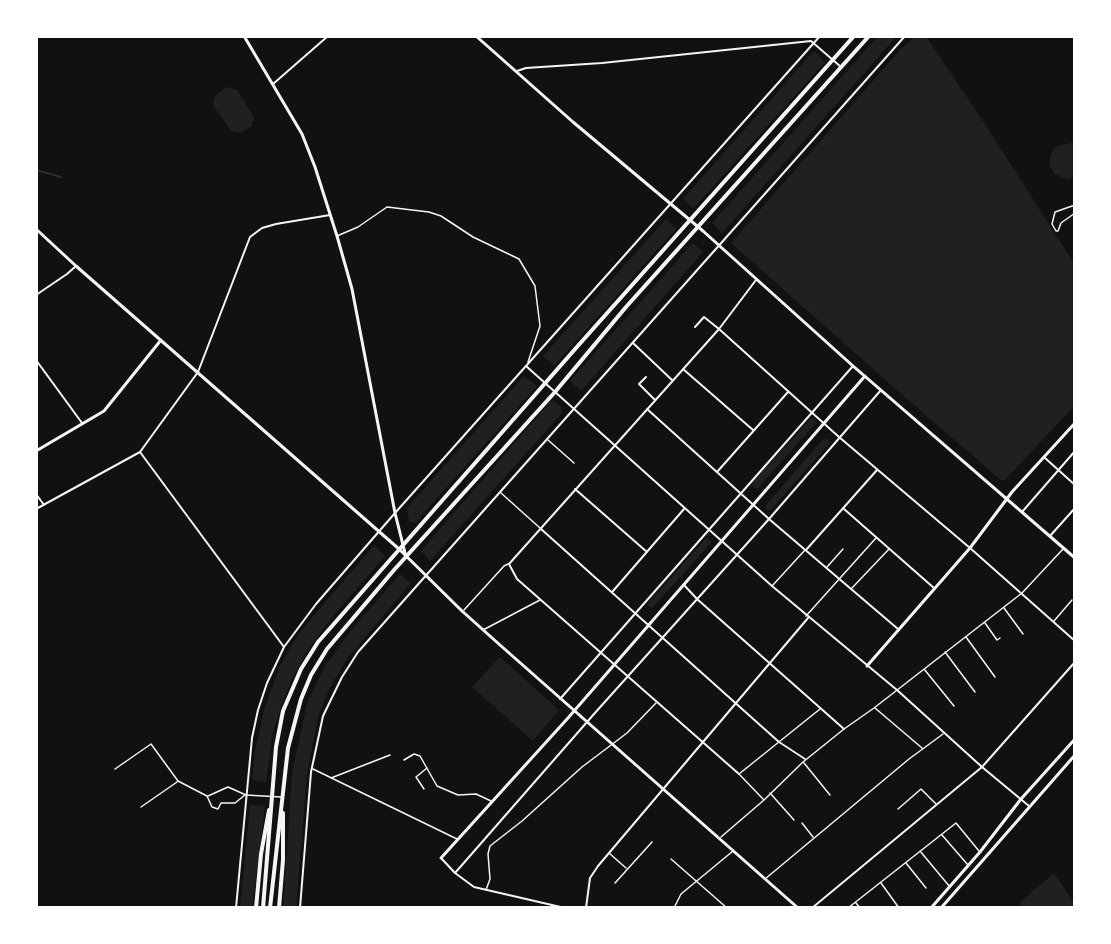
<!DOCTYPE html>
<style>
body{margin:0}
#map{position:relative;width:1111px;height:944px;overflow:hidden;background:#111;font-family:"Source Sans 3",sans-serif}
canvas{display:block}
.frame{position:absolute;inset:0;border:38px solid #fff;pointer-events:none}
</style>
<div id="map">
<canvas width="1111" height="944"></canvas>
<div class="frame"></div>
</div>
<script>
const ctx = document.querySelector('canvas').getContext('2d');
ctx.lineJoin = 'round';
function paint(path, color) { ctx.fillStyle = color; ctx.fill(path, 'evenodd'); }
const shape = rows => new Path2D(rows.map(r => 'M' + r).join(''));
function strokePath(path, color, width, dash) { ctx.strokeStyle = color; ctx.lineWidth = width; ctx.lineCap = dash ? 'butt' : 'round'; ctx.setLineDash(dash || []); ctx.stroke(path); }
paint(shape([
 [878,36,897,36,722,233,712,223],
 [916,36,926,36,987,127,1075,265,1075,405,1005,480,1001,480,908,400,731,243,900,50],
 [814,51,825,62,693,209,683,199],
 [226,87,237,90,254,117,252,126,241,133,231,131,213,105,215,96],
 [1075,142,1075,176,1067,179,1054,174,1049,164,1052,151,1057,146],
 [666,219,676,229,554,366,543,356],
 [693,243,703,252,581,391,570,381],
 [524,376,537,386,415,523,409,521,407,508],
 [552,400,562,408,562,413,430,561,421,551],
 [812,417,815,419,816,423,758,488,754,488,752,483],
 [827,439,829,441,829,444,771,510,766,510,766,505,822,440],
 [707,537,712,542,652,608,647,604],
 [374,545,385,556,334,615,307,651,291,681,281,707,272,736,266,782,252,780,255,751,264,710,280,666,299,633],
 [400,574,411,583,347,659,329,689,318,717,307,774,296,908,283,908,292,774,307,703,325,666,346,637],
 [500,657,559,710,533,741,472,687],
 [250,805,265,806,252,908,240,908],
 [1054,873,1075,904,1075,908,1022,908,1020,902]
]), '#202020');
strokePath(shape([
 [36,170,61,177]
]), '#333', 1.5);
strokePath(shape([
 [1075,205,1055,212,1052,224,1056,231,1058,231,1061,223,1075,213],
 [337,236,358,227,387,207,429,212,441,216,473,237,519,259,535,286,540,326,528,362],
 [548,440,574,463],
 [501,493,540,528],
 [827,567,843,549],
 [772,586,805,550],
 [852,588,889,549],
 [1004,608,1023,634],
 [464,610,504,566,508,564],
 [806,616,876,538],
 [1054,621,1072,600],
 [985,623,997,640,1000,638],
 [483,630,540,600],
 [966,637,995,677],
 [945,652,975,692],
 [924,669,954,706],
 [875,708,922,748],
 [779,742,805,759],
 [404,760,414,754,420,756,437,786,458,795,476,794,491,801],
 [804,763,830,795],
 [115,769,151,744,178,781,207,796,212,807,218,809,221,803,235,803,245,795],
 [313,769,457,839],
 [331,778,390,755],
 [424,789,416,777,427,768],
 [770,793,794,820],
 [208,796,228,787,246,795,281,797],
 [763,799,739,774,820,709],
 [141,807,177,782],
 [898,809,921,789,936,804],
 [802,823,813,837],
 [942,835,968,865],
 [721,837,764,800,803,762,844,729,874,708,1022,593,1063,549],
 [920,851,950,887],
 [609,853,626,868],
 [671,859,727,908],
 [906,863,926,888],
 [765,879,909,759,943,734],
 [615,883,652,842],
 [881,883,899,908],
 [486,890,490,879,488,854,490,846,522,821,582,767,627,733,656,703],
 [856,903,860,908],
 [674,908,681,894,733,851],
 [848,908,956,823,979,851]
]), '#f5f5f5', 1.5);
strokePath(shape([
 [517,71,526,68,602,63,811,41,841,67],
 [273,84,328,36],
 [36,295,67,274,76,266],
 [695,327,704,317,719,329,839,437,970,548,1075,641],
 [633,343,672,380],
 [36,360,82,423],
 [526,366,772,586,897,690,982,767,1029,806],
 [683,369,753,430],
 [646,377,639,384,655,400],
 [647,409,769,519,898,629],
 [140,452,284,647],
 [1045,458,1075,485],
 [717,472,788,392],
 [575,489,647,552],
 [36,494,44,505],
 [36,509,140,452,198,372,250,237,262,228,276,224,330,215],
 [844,509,934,588],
 [1022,512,1075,451],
 [541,529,779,742],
 [1050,536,1075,508],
 [806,550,877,470],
 [684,585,697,599,844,729],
 [613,591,684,509],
 [560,699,853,366],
 [739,774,517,579,509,564,719,329,756,280],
 [441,858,455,873,474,887,565,908],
 [455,873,594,714,769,519,881,390],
 [236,908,252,738,258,710,267,683,284,647,316,604,395,513,820,36],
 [300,908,311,772,323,716,342,677,358,652,905,36],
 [586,908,590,878,598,866,808,618],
 [812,908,982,767,1075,662]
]), '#f5f5f5', 2);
strokePath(shape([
 [244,36,302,134,315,167,337,236,352,289,395,513,406,557],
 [476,36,573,122,703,231,853,366,1075,558],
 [36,229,76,266,399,549,462,611,500,645,798,908],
 [36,451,104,411,161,340],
 [867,666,970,548,1012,492,1075,423],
 [441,858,568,718,865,376],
 [931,908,980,852,1021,799,1075,739],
 [941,908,1075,755]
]), '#f5f5f5', 3);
strokePath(shape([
 [256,908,261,854,269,810],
 [263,908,276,747,283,711,301,669,318,642,576,348,854,36],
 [270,908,288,748,301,699,311,675,327,649,394,570,555,392,626,307,869,36],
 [279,908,283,860,283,813]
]), '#f5f5f5', 4);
</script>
